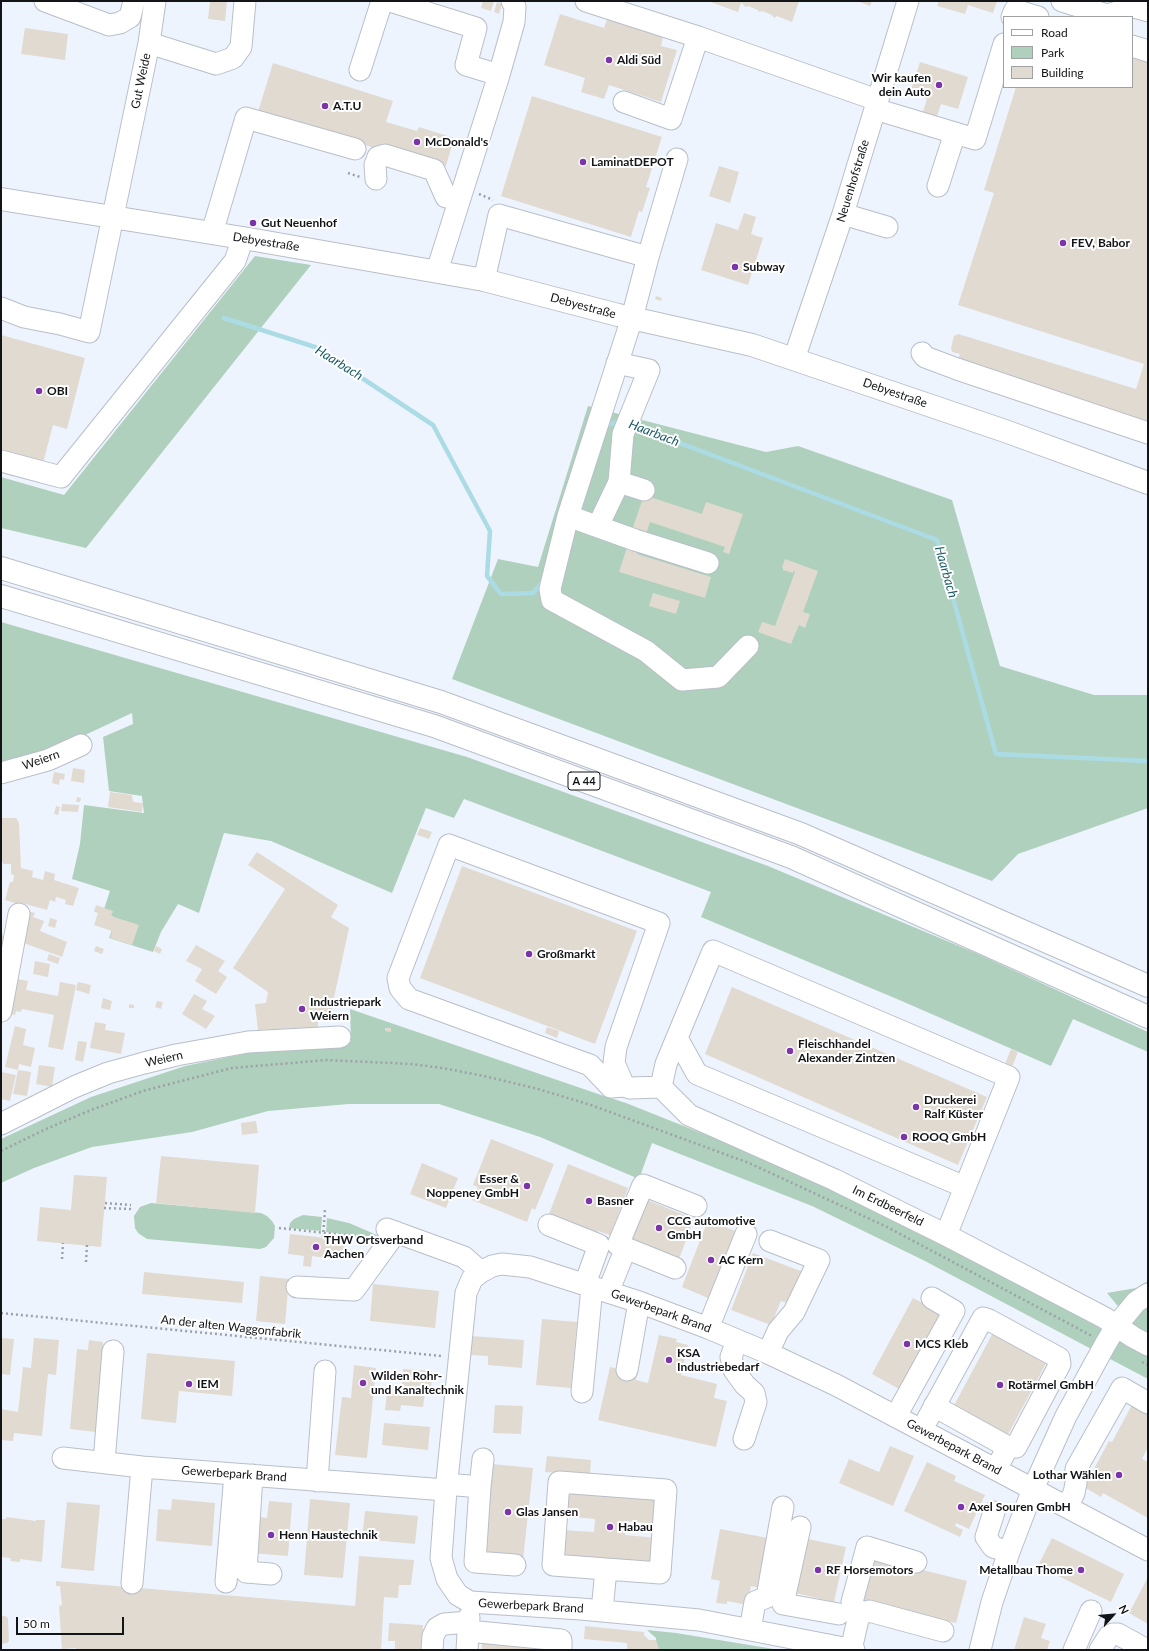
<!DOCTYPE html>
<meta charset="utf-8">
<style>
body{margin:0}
#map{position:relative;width:1149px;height:1651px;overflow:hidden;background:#eef4fe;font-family:Lato,sans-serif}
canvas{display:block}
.frame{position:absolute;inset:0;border:2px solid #121417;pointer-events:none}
.legend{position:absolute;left:1003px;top:16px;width:130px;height:72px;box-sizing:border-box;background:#fff;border:1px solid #a0a1a2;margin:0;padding:5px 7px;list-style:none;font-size:12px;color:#121417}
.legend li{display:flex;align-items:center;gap:8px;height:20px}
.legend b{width:20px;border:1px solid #a0a1a2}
.north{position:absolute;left:1093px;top:1595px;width:40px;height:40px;-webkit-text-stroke:3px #fff;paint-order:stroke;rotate:63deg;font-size:11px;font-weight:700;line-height:16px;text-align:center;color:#121417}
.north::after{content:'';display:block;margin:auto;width:14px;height:18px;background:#121417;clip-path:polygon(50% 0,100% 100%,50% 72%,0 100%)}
.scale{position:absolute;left:16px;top:1617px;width:108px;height:18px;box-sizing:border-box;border:2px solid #121417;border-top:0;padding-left:5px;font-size:12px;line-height:14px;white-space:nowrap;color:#121417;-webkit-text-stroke:3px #fff;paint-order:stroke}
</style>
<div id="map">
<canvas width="1149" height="1651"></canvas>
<div class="frame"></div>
<ul class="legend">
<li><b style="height:5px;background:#fff"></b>Road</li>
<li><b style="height:11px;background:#afd0bc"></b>Park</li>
<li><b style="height:11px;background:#e0dad1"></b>Building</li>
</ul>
<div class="north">N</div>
<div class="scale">50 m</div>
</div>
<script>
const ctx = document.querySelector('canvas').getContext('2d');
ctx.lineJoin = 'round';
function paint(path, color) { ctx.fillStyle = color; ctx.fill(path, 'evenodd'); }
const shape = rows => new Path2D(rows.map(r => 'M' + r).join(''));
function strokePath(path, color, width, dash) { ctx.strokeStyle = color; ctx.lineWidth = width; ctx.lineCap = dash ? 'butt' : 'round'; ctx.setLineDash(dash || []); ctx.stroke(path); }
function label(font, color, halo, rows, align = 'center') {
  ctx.font = font + ' Lato,sans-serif'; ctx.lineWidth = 4; ctx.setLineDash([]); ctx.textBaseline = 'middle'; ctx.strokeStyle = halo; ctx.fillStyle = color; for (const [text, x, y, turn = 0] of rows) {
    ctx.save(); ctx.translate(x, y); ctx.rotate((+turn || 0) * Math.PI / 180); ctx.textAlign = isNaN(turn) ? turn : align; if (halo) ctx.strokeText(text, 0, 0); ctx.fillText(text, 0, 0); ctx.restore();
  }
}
paint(shape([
 [255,256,311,265,86,548,1,528,1,477,64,495],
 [588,406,766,452,798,446,952,500,1000,666,1094,695,1148,695,1148,808,1018,854,992,881,452,679,498,559,538,567],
 [1,622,467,757,768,866,978,954,1148,1032,1148,1052,1073,1019,1051,1066,897,999,701,917,711,892,464,799,454,818,426,808,392,893,271,841,224,833,199,913,178,904,161,932,153,952,109,938,116,918,103,912,110,891,72,879,80,844,84,805,144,813,141,789,142,796,109,791,103,737,133,724,132,713,36,758,1,768],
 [350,1009,604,1096,626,1103,794,1170,945,1245,1148,1354,1148,1379,923,1260,812,1206,652,1143,639,1179,540,1137,439,1104,349,1104,268,1111,192,1132,92,1147,34,1168,1,1183,1,1139,91,1097,185,1066,253,1052,351,1042],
 [151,1203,261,1213,267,1216,272,1221,275,1226,274,1238,266,1247,260,1249,147,1239,138,1233,135,1228,134,1216,140,1207],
 [303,1215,322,1217,321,1231,289,1228,290,1223,294,1219],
 [327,1218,349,1223,384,1238,326,1232],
 [1148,1281,1148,1335,1137,1329,1107,1293,1136,1288],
 [647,1630,676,1633,780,1650,656,1650,656,1638]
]), '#afd0bc');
strokePath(shape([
 [224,318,315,347,433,425,490,531,487,576,501,594,533,593,544,580],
 [632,425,937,540,996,754,1148,761],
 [603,426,621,421]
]), '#abdce6', 4.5);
paint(shape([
 [210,1,227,1,225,21,208,19],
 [483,1,494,1,491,11,481,8],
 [708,1,799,1,792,22,777,16,774,18,772,15,762,11,759,12,758,10,748,6,745,7,743,4,741,3,738,12],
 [857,1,872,1,870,6],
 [939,1,997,1,993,13,968,5,965,14,937,6],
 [497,2,502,4,499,14,494,12],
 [560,14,604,28,607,19,663,37,661,46,677,50,661,102,609,85,604,99,581,92,585,78,544,65],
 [25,28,68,34,65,60,21,54],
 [1132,52,1148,57,1148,426,956,366,960,354,952,352,951,348,954,336,958,334,965,336,1136,389,1144,364,958,305,994,193,984,190,1016,87,1132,87],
 [920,62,968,77,958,109,941,104,936,119,922,115,927,99,910,93],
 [273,63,393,101,386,122,417,131,419,127,454,138,446,166,379,145,378,149,258,112],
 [532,96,662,137,646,187,650,188,642,212,639,211,631,237,501,196],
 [719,166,739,172,730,203,709,196],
 [744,213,756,217,751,234,763,238,748,285,701,270,716,223,738,230],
 [656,296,662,298,661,301,655,299],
 [1,335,85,358,67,429,53,425,43,463,1,452],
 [644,495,702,514,706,502,743,514,729,554,723,552,725,547,650,522,645,537,631,533],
 [628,544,640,547,637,554,711,577,705,598,619,572],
 [785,559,818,571,803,612,810,614,805,628,799,625,791,644,758,632,762,622,775,626,795,572,793,571,793,573,783,570,783,568,782,567],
 [653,593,680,601,676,614,649,606],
 [73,768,85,770,84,783,71,781],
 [54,772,65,774,64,780,60,779,59,785,52,783],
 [110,792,132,795,133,802,143,803,142,812,108,807],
 [77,797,81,798,80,802,76,802],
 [62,804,79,805,78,812,61,811],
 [56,806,60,807,58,815,54,814],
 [2,818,16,818,19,823,21,868,33,871,32,877,43,880,45,871,55,874,54,880,79,888,73,906,65,904,66,900,56,897,55,902,50,900,47,910,22,903,22,905,5,900,10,882,13,882,14,875,11,874,11,864,3,864,3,862,1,862],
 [420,828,432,832,429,839,417,835],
 [257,852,338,905,331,917,349,928,330,1016,318,1017,318,1027,258,1030,255,1004,266,1003,268,992,233,968,285,889,248,865],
 [462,866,637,931,595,1044,420,978],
 [96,905,113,911,111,916,139,925,132,945,110,938,112,931,94,925,98,913,94,912],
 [27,911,35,913,33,917,44,921,40,931,67,942,62,957,21,942],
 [50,918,57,920,55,928,48,926],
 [1,928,4,941,1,942],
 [196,945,225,961,218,971,227,977,216,994,195,981,202,969,186,961],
 [96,946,104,949,102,954,94,951],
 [156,946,162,949,160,954,154,951],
 [49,954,60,958,58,964,47,960],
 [35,961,50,964,48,977,33,974],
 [12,978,28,981,26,990,58,996,60,982,76,985,63,1050,48,1047,54,1015,22,1009,21,1012,16,1011,15,1015,5,1013],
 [78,982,91,985,89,994,76,990],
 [732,987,987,1097,958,1165,705,1054],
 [194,994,207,1001,202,1009,215,1016,206,1029,182,1014],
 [103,998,112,1001,110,1010,101,1008],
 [157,1001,163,1002,161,1009,155,1007],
 [129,1004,134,1005,134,1008,129,1008],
 [95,1022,106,1024,105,1030,125,1033,121,1054,90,1048],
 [15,1026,26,1029,23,1045,35,1048,31,1067,19,1064,18,1070,5,1067],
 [547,1027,559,1031,557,1038,545,1033],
 [385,1028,391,1028,391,1032,385,1031],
 [78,1041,87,1042,83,1062,75,1060],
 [1011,1049,1018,1052,1012,1067,1005,1064],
 [39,1065,55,1067,52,1087,36,1084],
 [18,1070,31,1072,27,1096,13,1094],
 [1,1072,16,1075,10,1101,1,1099],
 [256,1121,258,1133,242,1135,241,1123],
 [491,1139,554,1164,535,1210,532,1208,527,1222,472,1200,478,1187,473,1185],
 [161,1156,259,1165,255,1213,156,1203],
 [422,1163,458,1178,446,1208,410,1194],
 [568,1164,628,1188,610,1235,598,1231,597,1233,549,1214],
 [74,1175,107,1177,101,1247,37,1241,40,1207,71,1210],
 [640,1197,694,1219,679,1259,624,1238],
 [708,1220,740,1233,713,1300,682,1287],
 [290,1234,345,1240,343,1260,312,1256,311,1267,303,1266,304,1256,288,1254],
 [753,1253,806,1273,793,1305,781,1301,771,1325,731,1310],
 [144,1272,244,1282,242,1303,142,1294],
 [260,1276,289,1279,285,1324,256,1321],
 [373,1284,439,1291,435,1328,370,1321],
 [913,1298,942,1313,901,1390,872,1374],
 [542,1319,577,1322,571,1388,536,1385],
 [995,1329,1049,1358,1005,1440,951,1411],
 [659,1335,677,1339,676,1342,688,1345,681,1375,717,1384,714,1398,727,1401,716,1447,598,1420,610,1367,637,1374,636,1380,648,1383],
 [472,1336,524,1340,522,1368,488,1365,488,1356,470,1355],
 [1,1338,14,1339,10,1375,1,1374],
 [34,1338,59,1340,56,1375,48,1374,42,1436,14,1433,13,1441,1,1440,1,1409,18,1412,23,1367,31,1368],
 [89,1340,103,1342,100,1380,102,1393,99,1393,96,1432,70,1429,77,1349,88,1350],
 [147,1353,235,1361,232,1396,179,1391,176,1423,141,1419],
 [354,1365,376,1368,367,1458,335,1455,342,1397,351,1398],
 [403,1369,432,1371,431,1393,425,1393,423,1407,401,1405,400,1411,385,1410,388,1384,402,1385],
 [1133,1403,1148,1411,1148,1447,1142,1459,1148,1462,1148,1518,1103,1493,1101,1497,1084,1487,1109,1441,1112,1442],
 [495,1405,523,1406,521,1434,493,1433],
 [384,1423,430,1427,428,1450,382,1445],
 [890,1446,914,1456,893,1506,839,1483,849,1459,879,1472],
 [547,1456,591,1460,590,1475,545,1472],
 [927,1462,956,1476,954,1481,985,1495,969,1529,956,1523,955,1526,963,1530,960,1537,904,1511],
 [492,1464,533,1468,523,1560,484,1556],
 [565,1491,660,1498,658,1524,626,1521,625,1535,657,1538,655,1563,560,1555,562,1530,594,1532,595,1519,563,1516],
 [172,1499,215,1503,212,1546,156,1541,158,1509,171,1510],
 [310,1499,350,1503,343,1578,304,1575],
 [269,1501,292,1503,288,1556,251,1553,254,1516,267,1518],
 [67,1502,100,1505,94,1571,61,1568],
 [365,1511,418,1516,415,1544,362,1539],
 [6,1517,36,1521,36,1520,45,1520,42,1562,20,1559,20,1562,10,1561,11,1558,1,1557,1,1519,6,1519],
 [720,1529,773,1539,765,1589,751,1586,747,1605,727,1601,727,1604,716,1603,720,1581,711,1579],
 [803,1538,846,1547,834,1602,791,1592],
 [1052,1538,1124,1574,1111,1602,1038,1566],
 [359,1556,414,1560,411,1585,399,1585,398,1598,384,1597,381,1650,76,1650,76,1648,62,1649,59,1606,62,1605,60,1586,56,1586,56,1581,355,1606],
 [867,1556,967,1581,956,1623,857,1599],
 [1148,1577,1148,1624,1129,1613],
 [1,1616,5,1616,8,1618,9,1641,7,1643,1,1644],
 [1024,1617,1046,1624,1041,1638,1050,1641,1047,1650,1014,1650],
 [389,1623,423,1625,422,1650,395,1650,395,1641,388,1641],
 [585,1626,644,1632,644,1635,649,1640,656,1640,659,1649,627,1650,627,1643,584,1639],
 [482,1640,555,1650,482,1650]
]), '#e0dad1');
const minor = shape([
 [45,1,109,25,120,23,130,17,134,1],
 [390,1,476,28,466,65,499,75],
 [586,1,698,37,877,100],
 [1062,1,1107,15,1134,7,1148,11],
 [1012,17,1015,10,1038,17],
 [149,43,155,1],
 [1132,46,1148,51],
 [360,70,382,1],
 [624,102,671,119,698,37],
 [875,109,975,139,1004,44],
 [376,179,375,165,378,157,385,155,434,170,446,197],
 [938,186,955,133],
 [843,214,887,227],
 [212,233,246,118,355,149],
 [648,257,677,159],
 [437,271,499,75,514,22,515,7,512,1],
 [484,280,499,215,648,257,632,318,568,516,550,589,552,600,646,651,682,680,718,677,748,646],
 [1,308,24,317,60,324,89,332,149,43,216,64,233,58,241,47,245,1],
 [922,353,925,357,957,369,1148,433],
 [794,359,843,214,908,1],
 [1,461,61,477,235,261,243,238],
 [619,482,644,490],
 [568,516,635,540,708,563],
 [598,526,619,482,623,434,649,370,617,363],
 [1,773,48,760,81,745],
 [449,845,659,923,616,1047,614,1063,624,1086,611,1087,590,1065,409,999,400,988,398,978,449,845],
 [1,1011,19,914],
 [677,1038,697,1074,965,1187],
 [624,1086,630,1088,661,1087],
 [661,1087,666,1064,713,951,1009,1077,946,1235],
 [661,1087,689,1115,835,1180,946,1235,1105,1318,1133,1337,1148,1345],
 [1,1124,74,1087,108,1073,144,1063,176,1055,248,1042,340,1037],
 [549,1225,599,1245,585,1284],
 [387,1229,464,1257,481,1272],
 [675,1268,618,1245,643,1185,696,1206],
 [297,1287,354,1290,396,1232],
 [608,1292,626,1248],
 [708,1328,746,1234],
 [737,1341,731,1357,734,1370,745,1385,754,1393,756,1402,744,1439],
 [768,1353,778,1331,794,1312,819,1260,770,1241],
 [627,1370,639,1302],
 [582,1392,592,1287],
 [934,1406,1008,1447],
 [896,1416,954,1311,932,1298],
 [922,1429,983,1318,989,1320,1059,1358,1060,1364,1016,1447,1008,1447,996,1469],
 [63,1458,142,1467,446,1490],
 [104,1462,113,1351],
 [252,1475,246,1572,271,1574],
 [317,1481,325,1371],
 [446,1484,480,1487,475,1562,515,1565],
 [480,1487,483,1459],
 [1067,1507,1074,1493,1076,1483,1076,1469,1122,1388,1148,1403],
 [994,1512,986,1537,993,1547,1009,1552],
 [800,1527,783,1604,839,1614],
 [226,1582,235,1474],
 [132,1583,142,1467],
 [602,1611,606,1569,660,1573,666,1490,559,1482,553,1565,606,1569],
 [859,1615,869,1611,943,1631],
 [750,1630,755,1602,767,1597,783,1507],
 [468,1631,561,1640,561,1650],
 [432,1650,433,1636,437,1628,444,1624,469,1622],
 [467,1650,469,1617],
 [851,1650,859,1615,852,1602,867,1547,916,1562],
 [854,1650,699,1620,581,1609,470,1602,458,1595,447,1579,441,1558,446,1490,466,1293,472,1279,481,1272,492,1266,502,1264,530,1267,639,1302,708,1328,768,1353,836,1385,1148,1550],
 [980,1650,992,1602,1009,1552,1033,1489,1066,1416,1106,1343,1117,1325,1136,1302,1148,1294],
 [1074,1650,1091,1611],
 [1100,1650,1109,1636,1113,1634,1118,1634,1147,1650]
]);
const major = shape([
 [1,199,249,239,484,280,618,315,752,345,1005,431,1148,483]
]);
const highway = shape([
 [1,568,441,702,801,834,1148,986],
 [1,596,434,726,791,857,1148,1017]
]);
strokePath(minor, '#b9bfc8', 23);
strokePath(major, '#b9bfc8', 24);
strokePath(highway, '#b9bfc8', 24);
strokePath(shape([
 [348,173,360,177],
 [479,194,493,200],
 [1,1151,46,1129,91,1110,143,1091,232,1068,327,1060,411,1064,443,1068,484,1076,538,1089,591,1105,749,1163,887,1227,1092,1336],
 [105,1203,131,1205],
 [104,1208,131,1209],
 [279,1228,364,1237],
 [323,1237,325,1209],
 [62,1259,63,1243],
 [86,1262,87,1245],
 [1,1313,442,1356],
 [1142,1362,1148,1365]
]), '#9ca1a8', 2.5, [2, 3]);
strokePath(minor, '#fff', 21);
strokePath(major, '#fff', 22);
strokePath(highway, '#fff', 22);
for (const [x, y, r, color] of [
 [609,60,4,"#7c35a8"],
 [939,85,4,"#7c35a8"],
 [325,106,4,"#7c35a8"],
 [417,142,4,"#7c35a8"],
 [583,162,4,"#7c35a8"],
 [253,223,4,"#7c35a8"],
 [1063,243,4,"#7c35a8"],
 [735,267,4,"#7c35a8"],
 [39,391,4,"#7c35a8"],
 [529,954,4,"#7c35a8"],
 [302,1009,4,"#7c35a8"],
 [790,1051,4,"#7c35a8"],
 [916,1107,4,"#7c35a8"],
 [904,1137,4,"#7c35a8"],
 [527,1186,4,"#7c35a8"],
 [589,1201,4,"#7c35a8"],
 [659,1228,4,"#7c35a8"],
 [316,1247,4,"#7c35a8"],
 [711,1260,4,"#7c35a8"],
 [907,1344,4,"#7c35a8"],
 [669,1360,4,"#7c35a8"],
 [363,1383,4,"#7c35a8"],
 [189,1384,4,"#7c35a8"],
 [1000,1385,4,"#7c35a8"],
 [1119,1475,4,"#7c35a8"],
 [961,1507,4,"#7c35a8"],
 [508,1512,4,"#7c35a8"],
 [610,1527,4,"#7c35a8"],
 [271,1535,4,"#7c35a8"],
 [818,1570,4,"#7c35a8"],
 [1081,1570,4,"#7c35a8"]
]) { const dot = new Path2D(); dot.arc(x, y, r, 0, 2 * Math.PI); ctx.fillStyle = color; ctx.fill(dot); strokePath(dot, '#fff', 1.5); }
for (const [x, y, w] of [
 [584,781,32]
]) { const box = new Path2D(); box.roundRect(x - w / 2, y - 9, w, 18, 3); ctx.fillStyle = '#fff'; ctx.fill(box); strokePath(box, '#121417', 1); }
label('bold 11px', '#121417', null, [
 ["A 44",584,781]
]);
label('bold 12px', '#121417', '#fff', [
 ["Aldi Süd",617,60],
 ["Wir kaufen",931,78,"right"],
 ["dein Auto",931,92,"right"],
 ["A.T.U",333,106],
 ["McDonald's",425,142],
 ["LaminatDEPOT",591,162],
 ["Gut Neuenhof",261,223],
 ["FEV, Babor",1071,243],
 ["Subway",743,267],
 ["OBI",47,391],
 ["Großmarkt",537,954],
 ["Industriepark",310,1002],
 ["Weiern",310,1016],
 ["Fleischhandel",798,1044],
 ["Alexander Zintzen",798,1058],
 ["Druckerei",924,1100],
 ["Ralf Küster",924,1114],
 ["ROOQ GmbH",912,1137],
 ["Esser &",519,1179,"right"],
 ["Noppeney GmbH",519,1193,"right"],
 ["Basner",597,1201],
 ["CCG automotive",667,1221],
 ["GmbH",667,1235],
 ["THW Ortsverband",324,1240],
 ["Aachen",324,1254],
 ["AC Kern",719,1260],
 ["MCS Kleb",915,1344],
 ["KSA",677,1353],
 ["Industriebedarf",677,1367],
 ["Wilden Rohr-",371,1376],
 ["und Kanaltechnik",371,1390],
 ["IEM",197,1384],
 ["Rotärmel GmbH",1008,1385],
 ["Lothar Wählen",1111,1475,"right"],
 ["Axel Souren GmbH",969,1507],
 ["Glas Jansen",516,1512],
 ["Habau",618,1527],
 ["Henn Haustechnik",279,1535],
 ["RF Horsemotors",826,1570],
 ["Metallbau Thome",1073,1570,"right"]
], 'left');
label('12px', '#121417', '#fff', [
 ["Gut Weide",141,81,-78],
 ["Neuenhofstraße",853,181,-73],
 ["Debyestraße",266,242,9],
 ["Debyestraße",583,306,15],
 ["Debyestraße",895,393,19],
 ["Weiern",41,760,-19],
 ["Weiern",164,1059,-13],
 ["Im Erdbeerfeld",888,1206,26],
 ["Gewerbepark Brand",661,1311,20],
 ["An der alten Waggonfabrik",231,1327,6],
 ["Gewerbepark Brand",954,1447,28],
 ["Gewerbepark Brand",234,1474,4],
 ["Gewerbepark Brand",531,1606,3]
]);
label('italic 13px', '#1b5d67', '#fff', [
 ["Haarbach",339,363,32],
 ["Haarbach",654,433,21],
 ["Haarbach",946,572,74]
]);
</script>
